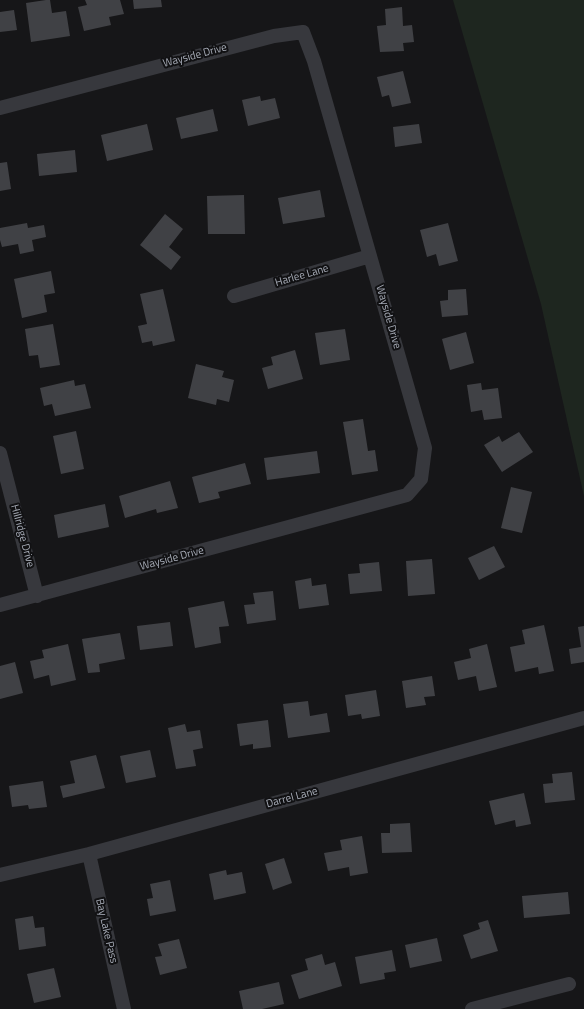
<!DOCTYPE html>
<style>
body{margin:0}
canvas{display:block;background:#161618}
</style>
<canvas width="584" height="1009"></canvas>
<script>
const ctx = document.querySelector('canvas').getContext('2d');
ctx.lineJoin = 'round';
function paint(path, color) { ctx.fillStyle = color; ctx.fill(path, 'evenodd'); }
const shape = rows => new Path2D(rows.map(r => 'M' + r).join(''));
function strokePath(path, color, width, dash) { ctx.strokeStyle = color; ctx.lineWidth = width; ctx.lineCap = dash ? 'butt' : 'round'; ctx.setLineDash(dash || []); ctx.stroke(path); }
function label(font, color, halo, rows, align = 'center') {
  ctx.font = font + ' "Titillium Web",sans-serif'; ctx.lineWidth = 4; ctx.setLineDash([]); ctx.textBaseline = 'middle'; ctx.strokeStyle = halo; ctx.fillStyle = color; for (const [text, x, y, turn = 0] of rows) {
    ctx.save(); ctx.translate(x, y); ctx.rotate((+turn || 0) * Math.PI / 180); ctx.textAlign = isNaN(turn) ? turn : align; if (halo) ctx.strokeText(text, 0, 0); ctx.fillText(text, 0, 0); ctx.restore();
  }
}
paint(shape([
 [453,0,584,0,584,496,541,304]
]), '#1e261f');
paint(shape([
 [46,0,50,0,52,13,66,11,70,36,31,42,26,3],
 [85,0,120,0,124,14,109,17,111,25,84,31,78,7,87,5],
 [133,0,161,0,162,7,134,9],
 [402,7,403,26,412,25,414,42,403,43,404,51,380,52,377,26,386,25,385,9],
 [14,10,17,30,0,32,0,12],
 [403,71,411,103,392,107,389,95,382,97,377,77],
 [260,96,261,101,275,98,280,118,248,126,242,100],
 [213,109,218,131,181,139,176,118],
 [147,124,153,150,107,161,101,135],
 [419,124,422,143,395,147,393,127],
 [75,150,77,172,39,176,37,154],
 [7,162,11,189,0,191,0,163],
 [320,190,325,217,283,224,278,198],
 [244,195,245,234,208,234,207,196],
 [165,214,183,229,169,247,181,257,171,270,140,245],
 [27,223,28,228,44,225,46,237,32,240,34,251,20,254,18,244,2,247,0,240,0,228],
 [448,223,458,261,439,266,436,254,427,257,420,230],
 [51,271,55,293,44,295,47,312,22,318,14,279],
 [163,289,175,341,153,346,152,341,142,343,138,326,147,324,140,294],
 [466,289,468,315,442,317,440,301,448,300,448,290],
 [53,324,60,365,40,368,38,355,29,356,25,329],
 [345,329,350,360,320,365,315,333],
 [466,332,474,363,450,370,442,339],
 [295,350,303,379,268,389,262,368,273,365,271,357],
 [196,364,224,371,222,377,234,380,229,402,217,399,216,405,188,398],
 [74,380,75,386,85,384,91,408,55,416,52,404,44,406,40,388],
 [481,383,482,390,498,388,502,418,484,420,482,410,471,412,467,385],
 [363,419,368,451,375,450,378,471,352,475,343,422],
 [76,431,84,469,61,474,53,436],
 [519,432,533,452,502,472,484,445,499,436,502,442],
 [317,451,320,473,267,480,264,458],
 [245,463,251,484,218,492,220,498,199,503,192,477],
 [170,481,178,508,157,513,156,509,125,518,119,496],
 [511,487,532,492,522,533,501,528],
 [105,504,109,527,58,538,54,515],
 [494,546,505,567,479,580,468,558],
 [432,559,435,594,408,596,406,561],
 [379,562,382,591,350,594,348,574,360,573,359,564],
 [311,578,312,586,326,584,329,605,299,609,295,581],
 [273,591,276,620,247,624,244,605,255,604,253,593],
 [224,601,229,626,219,627,221,643,195,648,188,608],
 [170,622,173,646,140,650,137,626],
 [544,625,554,671,539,674,538,667,515,672,510,647,525,644,522,630],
 [584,626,584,662,571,664,569,649,581,647,578,627],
 [120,633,125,659,99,664,100,672,88,673,82,639],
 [68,644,76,680,51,686,49,675,34,679,30,661,44,658,42,650],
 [487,644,497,687,479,691,476,676,458,680,454,662,471,658,469,649],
 [15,662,23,693,0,699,0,666],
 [432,676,435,696,424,697,426,705,406,708,402,681],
 [376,690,380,716,362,719,361,714,348,716,345,695],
 [308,701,310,716,327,713,330,732,288,738,283,704],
 [268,720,271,747,253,749,253,744,240,746,237,724],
 [185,724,187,732,200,730,203,748,193,750,196,766,176,769,168,728],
 [150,750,156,777,126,783,120,756],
 [96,755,105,788,63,798,60,786,75,783,70,761],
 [572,772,575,800,545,803,543,784,553,783,552,774],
 [43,781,47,807,29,809,28,805,12,807,9,786],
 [524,793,531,824,516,827,515,820,495,825,489,801],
 [410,823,412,852,382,853,381,833,390,833,390,824],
 [362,836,368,873,350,876,349,867,328,871,324,853,342,850,340,840],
 [284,858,292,883,273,890,265,864],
 [226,870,227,875,242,872,246,893,214,900,209,874],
 [170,880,176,911,150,916,147,899,153,898,150,884],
 [568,892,570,914,524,918,522,896],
 [33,916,35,928,44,927,46,946,19,950,15,919],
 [488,920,498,951,471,959,463,935,480,929,478,923],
 [437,938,442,961,410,968,405,945],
 [179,939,187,968,160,975,155,957,162,956,158,944],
 [392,950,396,971,384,973,385,979,360,984,355,957],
 [322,954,325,965,335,962,342,986,299,999,291,975,308,970,305,959],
 [54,968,61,997,34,1003,27,974],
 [279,982,284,1004,262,1009,243,1009,239,991]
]), '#404145');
strokePath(shape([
 [0,108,274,36,303,32,314,61,425,448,421,479,407,495,0,605],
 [234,296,370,256],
 [0,453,37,596],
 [89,854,124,1009],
 [0,875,89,854,584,718],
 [472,1009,569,984]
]), '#37383d', 14);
label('11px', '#a8adb8', '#111113', [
 ["Wayside Drive",195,56,-15],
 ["Harlee Lane",302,276,-16],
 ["Wayside Drive",388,317,74],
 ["Hillridge Drive",22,536,75],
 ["Wayside Drive",172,559,-15],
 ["Darrel Lane",292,798,-15],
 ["Bay Lake Pass",106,931,77]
]);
</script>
